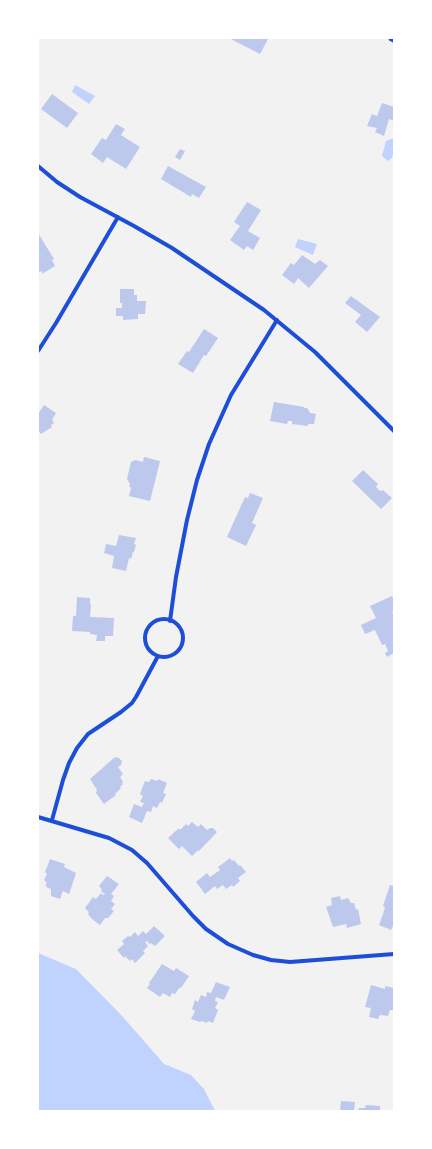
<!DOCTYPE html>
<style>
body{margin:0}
#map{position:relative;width:432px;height:1149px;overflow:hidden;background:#f2f2f2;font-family:"Work Sans",sans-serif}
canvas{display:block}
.frame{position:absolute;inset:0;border:39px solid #fff;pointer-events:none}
</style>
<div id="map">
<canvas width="432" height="1149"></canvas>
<div class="frame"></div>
</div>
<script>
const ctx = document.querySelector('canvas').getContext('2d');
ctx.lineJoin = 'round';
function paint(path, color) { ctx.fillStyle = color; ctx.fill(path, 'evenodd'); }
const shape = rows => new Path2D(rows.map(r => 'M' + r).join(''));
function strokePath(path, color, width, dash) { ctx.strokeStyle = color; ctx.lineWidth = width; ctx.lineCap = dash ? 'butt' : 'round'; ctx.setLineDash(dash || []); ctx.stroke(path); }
paint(shape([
 [75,85,95,96,89,104,72,92],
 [391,139,394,139,394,150,392,158,388,161,382,156,386,141],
 [298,239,317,244,313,255,295,247],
 [38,953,76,969,123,1017,164,1064,191,1075,204,1089,215,1111,38,1111]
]), '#bfd3fe');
paint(shape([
 [229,38,266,38,268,39,260,54],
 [52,94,78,113,67,128,41,109],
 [382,103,394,107,394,121,389,119,384,136,375,132,377,128,367,126,372,114,377,116],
 [116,124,125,129,121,135,140,147,126,169,107,157,103,163,91,154,102,138,106,140],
 [180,149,185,151,180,160,175,157],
 [168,166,206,187,199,198,192,194,191,197,161,179],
 [247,202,261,210,248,231,260,238,253,250,247,246,244,250,230,240,240,226,234,222],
 [38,233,54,259,52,260,55,266,42,274,42,271,38,273],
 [302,255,315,264,320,260,328,266,309,288,298,278,294,284,282,275,291,263,294,265],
 [120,289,134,289,134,295,137,295,137,301,146,301,145,314,138,314,138,319,123,320,123,316,116,316,116,308,122,308,122,303,120,303],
 [351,296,380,317,367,332,355,322,361,315,345,303],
 [204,329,218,338,206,356,204,355,193,373,178,364,187,351,189,352],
 [274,402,304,407,304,408,307,408,309,411,310,413,316,414,314,424,308,424,308,426,292,424,292,421,288,421,287,424,270,421],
 [44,405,56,413,52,420,54,423,51,425,52,427,41,434,39,431,38,432,38,414],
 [144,457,160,461,150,501,129,496,131,488,129,486,130,484,127,479,131,462,135,460,143,462],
 [363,470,378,484,376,487,380,491,383,490,392,498,381,509,352,481],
 [250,493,263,498,252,523,256,525,246,546,227,537,245,497,248,498],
 [119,535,136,538,134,544,136,545,134,552,133,552,131,559,129,558,126,571,112,568,114,556,104,553,106,544,116,546],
 [392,596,394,601,394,612,392,612,394,616,394,653,387,657,385,653,388,651,385,644,382,645,375,630,365,634,361,625,376,618,370,606],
 [77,597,90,598,90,604,91,604,90,617,114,618,113,636,105,636,105,641,96,641,97,635,90,634,90,632,72,631,73,616,76,616],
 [115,757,119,758,122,761,121,765,118,767,123,774,120,777,123,782,122,783,123,784,120,787,121,788,115,794,116,795,104,804,96,793,97,790,90,779],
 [151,779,157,781,158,779,167,783,163,793,166,794,162,803,160,802,157,808,153,806,151,812,147,811,142,823,129,817,134,804,142,807,144,803,140,802,143,796,140,794,145,781,149,782],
 [192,822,198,827,201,824,207,830,210,828,213,828,217,832,199,851,198,850,192,856,182,846,179,849,168,838,179,828,180,830,186,824,188,826],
 [230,858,232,861,234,860,239,866,240,865,246,872,238,878,240,881,233,887,232,885,226,889,223,885,217,889,215,886,205,894,196,882,207,873,210,877,220,870,218,867],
 [50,859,65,864,64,867,76,873,69,894,63,891,60,899,51,896,51,889,46,887,47,886,45,885,47,883,44,880,47,874,45,872],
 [107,876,119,884,111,894,114,896,111,901,115,904,111,909,114,911,108,918,105,918,100,925,92,919,88,914,89,912,85,908,93,897,96,899,101,893,103,895,105,894,101,891,102,889,99,886],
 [390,885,394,886,394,924,391,930,379,925,385,908,383,906],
 [340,896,341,900,348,898,351,903,354,903,356,910,358,909,361,924,347,928,346,924,333,927,326,907,332,905,331,898],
 [154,926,165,936,155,946,151,943,150,944,147,941,145,942,148,946,143,951,145,953,135,963,132,959,130,961,125,956,124,958,117,950,124,944,122,941,128,936,130,937,135,932,138,936,143,931,146,934],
 [162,964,174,971,176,968,189,976,181,988,180,987,175,994,172,993,170,997,163,993,160,997,147,988,150,984,149,983],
 [216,982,230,987,224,1000,216,997,215,1001,218,1002,215,1008,218,1010,213,1023,208,1021,207,1023,201,1021,200,1022,191,1019,195,1011,192,1009,195,1000,198,1002,201,995,206,997,207,992,211,993],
 [371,985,385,989,385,986,394,988,394,1006,393,1010,390,1010,388,1016,380,1015,378,1019,369,1017,371,1008,365,1007],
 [341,1101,355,1102,354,1111,340,1111],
 [366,1105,380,1106,380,1111,358,1111,359,1108,365,1108]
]), '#bdc9ec');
strokePath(shape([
 [38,166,57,182,80,197,134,226,172,248,264,310,315,352,394,431],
 [38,351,56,323,118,217],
 '145 638a19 19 0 1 1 38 0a19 19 0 1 1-38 0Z',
 [170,621,176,577,187,520,197,480,209,444,231,395,277,320],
 [38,817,109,838,132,850,147,863,193,916,206,929,228,944,253,955,271,960,290,962,394,954],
 [52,820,63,780,69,763,77,748,88,734,121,712,132,703,136,697,158,656]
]), '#1d4ed8', 4);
strokePath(shape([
 [392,38,394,39]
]), '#1d4ed8', 7);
</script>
